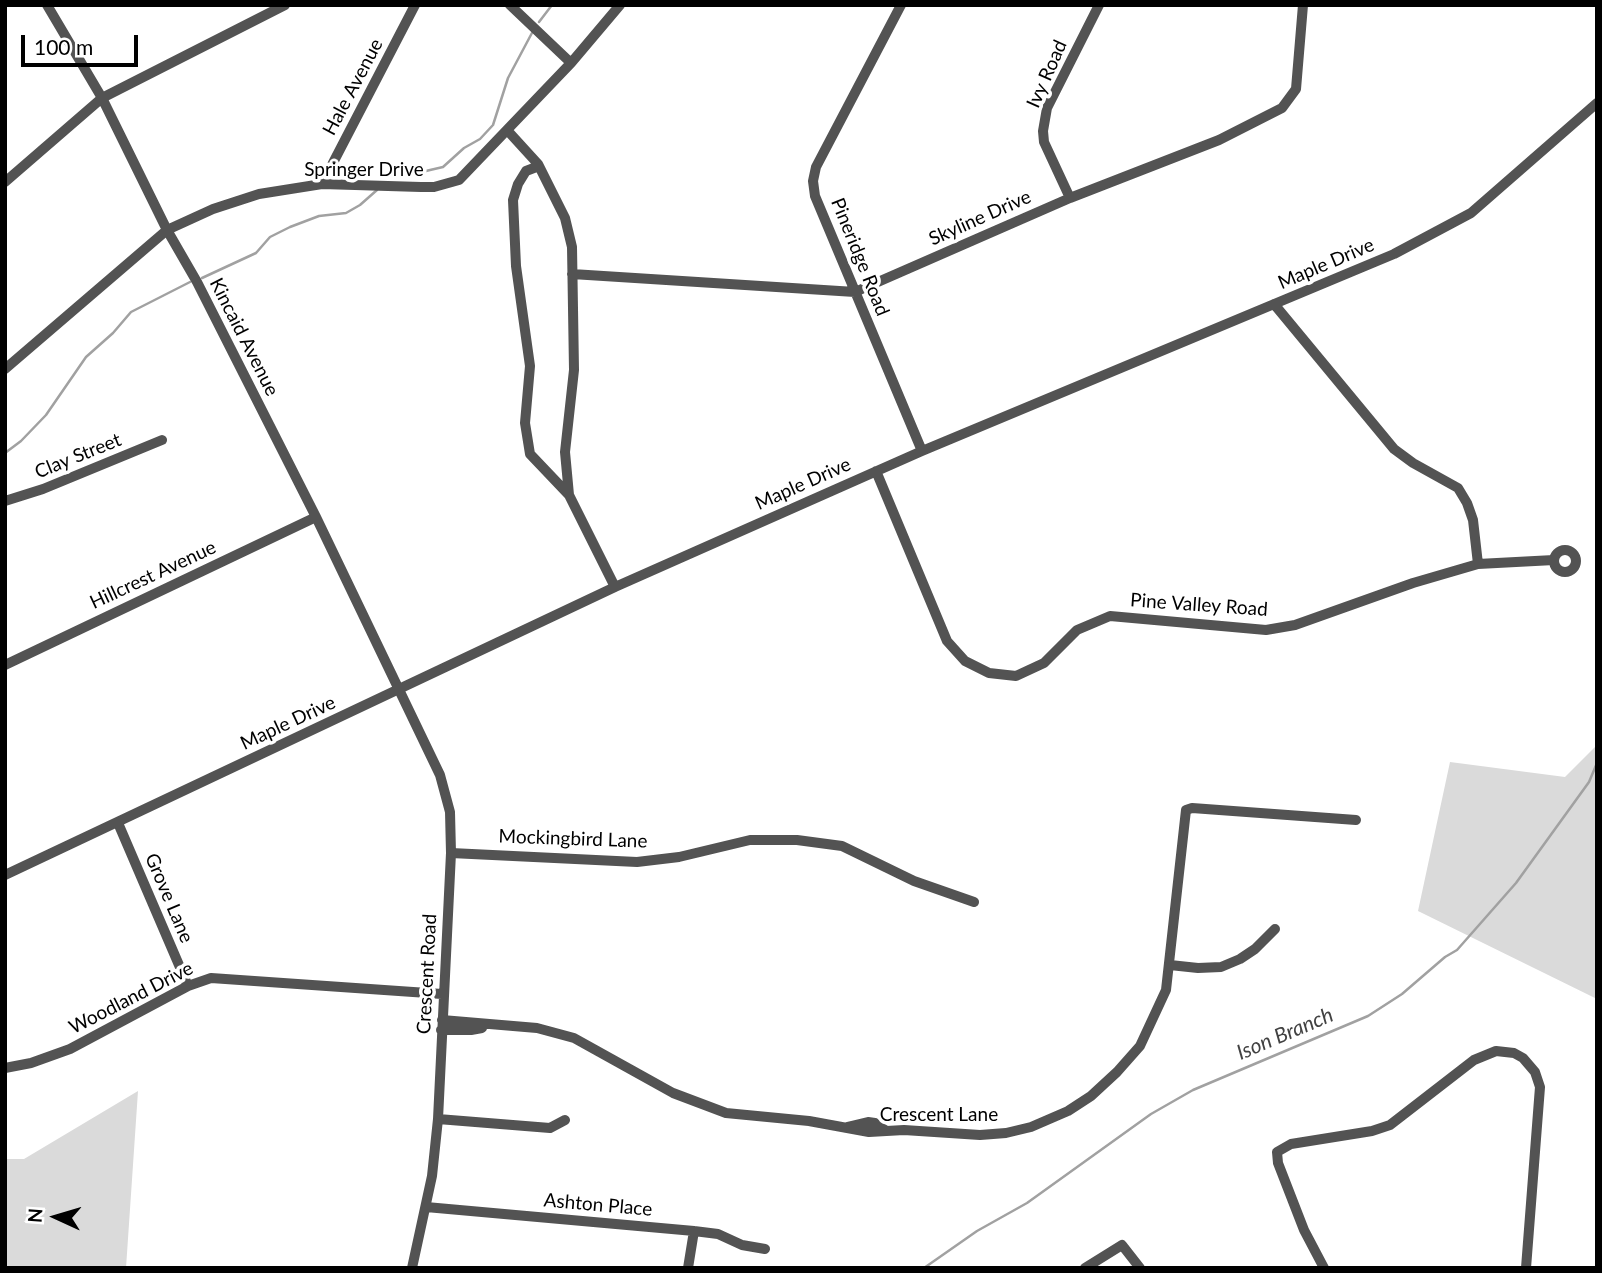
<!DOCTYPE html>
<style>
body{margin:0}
#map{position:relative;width:1602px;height:1273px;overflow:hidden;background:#fff;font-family:Lato,sans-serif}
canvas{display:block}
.frame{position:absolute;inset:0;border:7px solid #000;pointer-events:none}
.north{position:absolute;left:21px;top:1182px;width:70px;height:70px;-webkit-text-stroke:5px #fff;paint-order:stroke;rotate:274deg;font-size:19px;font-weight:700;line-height:28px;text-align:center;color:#000}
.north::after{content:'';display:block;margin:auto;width:24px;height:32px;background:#000;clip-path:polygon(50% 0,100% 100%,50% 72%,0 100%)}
.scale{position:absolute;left:21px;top:35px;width:117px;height:32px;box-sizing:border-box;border:4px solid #000;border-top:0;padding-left:9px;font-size:21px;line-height:24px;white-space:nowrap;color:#000;-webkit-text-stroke:5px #fff;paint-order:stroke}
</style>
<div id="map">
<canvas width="1602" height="1273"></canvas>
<div class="frame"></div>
<div class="north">N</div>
<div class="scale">100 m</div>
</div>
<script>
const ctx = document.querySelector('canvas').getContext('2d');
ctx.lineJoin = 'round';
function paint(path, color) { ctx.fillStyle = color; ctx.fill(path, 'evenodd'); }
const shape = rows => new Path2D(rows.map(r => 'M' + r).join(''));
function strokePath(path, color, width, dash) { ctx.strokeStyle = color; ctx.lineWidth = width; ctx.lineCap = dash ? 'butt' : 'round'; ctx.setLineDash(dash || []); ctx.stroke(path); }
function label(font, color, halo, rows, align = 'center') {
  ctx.font = font + ' Lato,sans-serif'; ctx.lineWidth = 7; ctx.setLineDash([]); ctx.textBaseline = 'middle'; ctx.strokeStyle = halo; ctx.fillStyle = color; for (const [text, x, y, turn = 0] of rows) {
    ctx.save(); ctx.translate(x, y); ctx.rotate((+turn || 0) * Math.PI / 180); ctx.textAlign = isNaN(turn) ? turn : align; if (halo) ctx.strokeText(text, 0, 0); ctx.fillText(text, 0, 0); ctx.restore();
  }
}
paint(shape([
 [1597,745,1597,999,1418,911,1450,762,1565,777],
 [138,1091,126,1268,5,1268,5,1159,24,1159]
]), '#dadada');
strokePath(shape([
 [539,22,552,5],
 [400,177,443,167,464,148,480,139,493,125,508,78,533,31],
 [202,278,256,253,270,237,290,227,319,216,346,213,360,205,377,190],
 [5,453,21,441,46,415,86,357,113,333,131,312,190,282],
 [924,1268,977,1231,1027,1203,1151,1114,1193,1090,1368,1016,1402,994,1445,957,1457,950,1516,883,1589,782,1597,763]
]), '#a1a1a1', 2.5);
strokePath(shape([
 [47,5,102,98,167,230,197,282,316,517,440,775,450,812,451,853,438,1119,432,1176,412,1268],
 [510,5,571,63],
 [901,5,816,167,813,181,815,196,922,451],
 [507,130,538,164,565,218,572,247,574,370,565,452,569,495,615,587],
 [539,166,526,171,518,184,513,200,516,266,530,366,525,423,530,454,569,495],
 [5,182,102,98,285,5],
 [322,184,415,5],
 [1070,198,1044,142,1043,131,1047,108,1099,5],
 [572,274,855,292,1070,198,1219,140,1282,108,1296,89,1303,5],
 [1274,304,1394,449,1413,463,1458,488,1467,503,1473,520,1478,564],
 [5,369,167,230,213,209,259,194,322,184,421,187,434,187,459,180,571,63,620,5],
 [876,471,947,641,965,661,989,673,1016,676,1044,663,1077,630,1110,616,1266,630,1295,625,1413,583,1478,564,1554,560],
 [5,501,43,489,162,440],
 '1554 561a11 11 0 1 1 22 0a11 11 0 1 1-22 0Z',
 [5,665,316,517],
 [118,823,188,986],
 [451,853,637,862,679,857,750,840,797,840,842,846,914,881,974,902],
 [5,875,615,587,922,451,1394,254,1471,213,1597,103],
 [1170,965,1198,968,1221,967,1240,959,1255,949,1275,929],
 [442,1020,537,1028,574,1038,673,1093,726,1113,809,1121,869,1132,904,1130,980,1135,1006,1133,1031,1127,1068,1111,1091,1096,1117,1072,1140,1046,1166,990,1186,810,1192,808,1356,820],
 [441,1030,471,1030,482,1028],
 [5,1068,31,1063,70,1049,188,986,211,978,442,994],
 [438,1119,550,1128,565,1120],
 [847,1127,868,1122,875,1123,885,1130],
 [426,1207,694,1231,718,1234,742,1245,765,1249],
 [688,1268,694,1231],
 [1085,1268,1122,1245,1140,1268],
 [1324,1268,1304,1230,1278,1163,1277,1152,1291,1144,1372,1131,1390,1125,1474,1060,1496,1051,1514,1053,1523,1058,1535,1072,1540,1087,1526,1268]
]), '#535353', 10);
label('19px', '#000', '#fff', [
 ["Ivy Road",1047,74,-66],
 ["Hale Avenue",353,87,-62],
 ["Springer Drive",364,170],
 ["Skyline Drive",980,218,-24],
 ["Pineridge Road",860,257,68],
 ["Maple Drive",1326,264,-23],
 ["Kincaid Avenue",244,337,63],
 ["Clay Street",78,456,-22],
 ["Maple Drive",803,484,-24],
 ["Hillcrest Avenue",153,575,-25],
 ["Pine Valley Road",1199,605,4],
 ["Maple Drive",288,723,-25],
 ["Mockingbird Lane",573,839,2],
 ["Grove Lane",169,898,67],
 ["Crescent Road",427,974,-87],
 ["Woodland Drive",131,998,-27],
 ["Crescent Lane",939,1115],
 ["Ashton Place",598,1205,5]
]);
label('italic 21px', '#424242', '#fff', [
 ["Ison Branch",1285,1034,-23]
]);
</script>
